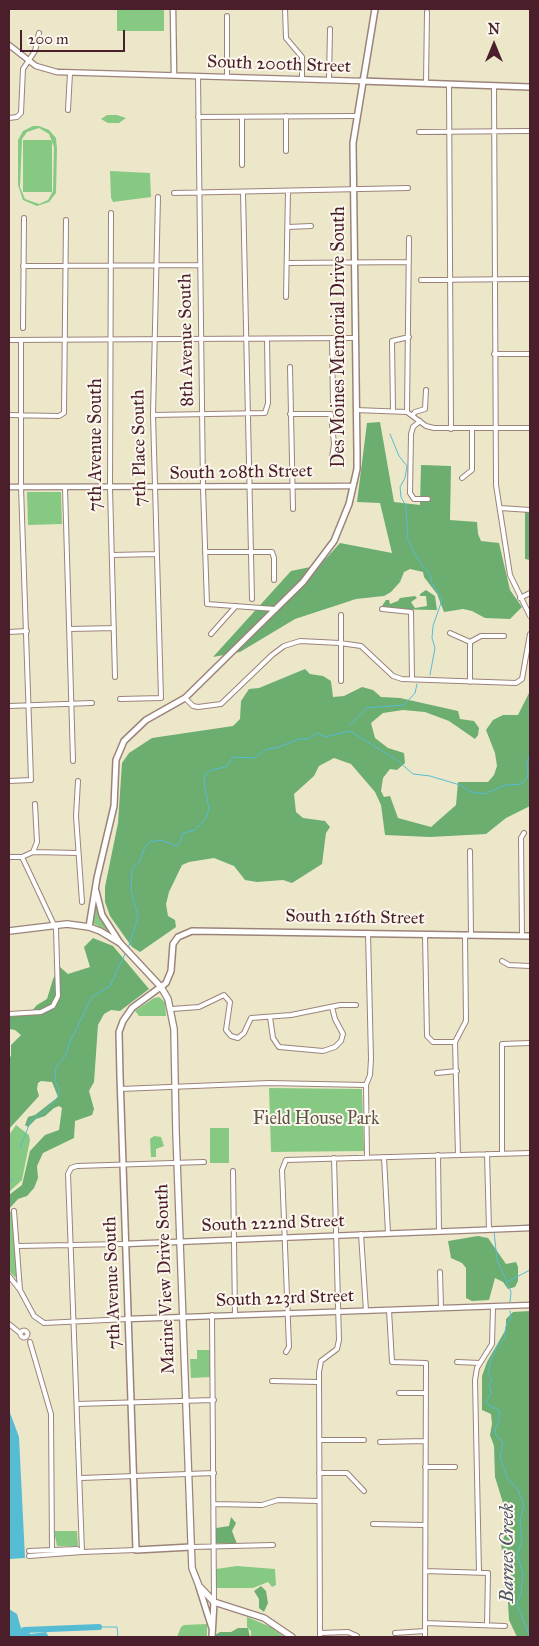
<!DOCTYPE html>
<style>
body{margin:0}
#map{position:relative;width:539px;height:1646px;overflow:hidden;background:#ede7ca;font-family:"IM FELL Great Primer",serif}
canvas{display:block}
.frame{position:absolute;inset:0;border:10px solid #4a1f2b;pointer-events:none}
.north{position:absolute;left:469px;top:20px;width:50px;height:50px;-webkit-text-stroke:4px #fbf7ec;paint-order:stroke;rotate:0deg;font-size:14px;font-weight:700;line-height:20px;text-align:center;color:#4a1f2b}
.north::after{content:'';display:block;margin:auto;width:18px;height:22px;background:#4a1f2b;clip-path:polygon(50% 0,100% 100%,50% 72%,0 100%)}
.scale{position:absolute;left:20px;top:30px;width:105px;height:22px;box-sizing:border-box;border:2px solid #4a1f2b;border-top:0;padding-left:6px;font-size:15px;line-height:18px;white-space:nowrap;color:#4a1f2b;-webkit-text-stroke:4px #fbf7ec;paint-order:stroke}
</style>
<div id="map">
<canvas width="539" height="1646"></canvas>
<div class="frame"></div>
<div class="north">N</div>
<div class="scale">200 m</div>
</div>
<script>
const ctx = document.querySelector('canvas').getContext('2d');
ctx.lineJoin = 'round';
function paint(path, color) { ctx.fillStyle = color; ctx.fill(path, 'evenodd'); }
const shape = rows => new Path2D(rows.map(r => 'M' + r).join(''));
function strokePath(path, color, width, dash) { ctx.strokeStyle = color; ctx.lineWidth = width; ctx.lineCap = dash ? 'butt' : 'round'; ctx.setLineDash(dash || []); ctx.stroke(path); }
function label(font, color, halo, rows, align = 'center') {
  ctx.font = font + ' "IM FELL Great Primer",serif'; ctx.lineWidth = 4; ctx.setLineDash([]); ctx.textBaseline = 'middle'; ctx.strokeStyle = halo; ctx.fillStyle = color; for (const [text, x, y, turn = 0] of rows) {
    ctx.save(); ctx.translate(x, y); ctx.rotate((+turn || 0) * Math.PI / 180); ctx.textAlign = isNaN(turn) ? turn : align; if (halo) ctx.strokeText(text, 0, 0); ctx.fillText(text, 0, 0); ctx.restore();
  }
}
paint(shape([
 [117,9,164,9,164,31,117,31],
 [107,115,117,115,126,118,119,123,108,123,101,119],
 [33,126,39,126,49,130,56,138,57,149,56,193,49,202,37,206,23,200,18,185,18,140,23,131],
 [39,128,49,134,54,147,53,191,48,200,39,204,25,199,20,187,22,139,27,132],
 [23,140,52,140,52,192,23,192],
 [110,171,150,173,151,197,113,202,111,198],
 [27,492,61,492,62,524,28,525],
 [95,895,111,932,92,923],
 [159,997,165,1002,166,1016,139,1016,135,1011,154,998],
 [269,1088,362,1089,364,1151,271,1152],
 [16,1125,29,1135,30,1140,22,1180,9,1192,9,1135],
 [210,1128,229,1128,229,1163,210,1163],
 [154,1136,161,1137,164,1146,156,1149,156,1157,151,1157,150,1139],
 [14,1211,17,1278,17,1279,9,1271,9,1212],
 [197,1350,210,1350,211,1377,191,1378,190,1359,197,1359],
 [54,1531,77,1531,78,1546,57,1546],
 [237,1566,275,1569,276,1585,272,1587,268,1582,253,1588,216,1588,216,1569],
 [247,1617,271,1627,284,1637,251,1637,251,1631,247,1627],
 [207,1624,207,1637,177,1637,181,1627,184,1625]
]), '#86c982');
paint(shape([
 [380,422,394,502,420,505,421,465,451,466,450,520,477,522,478,534,481,541,499,543,510,590,522,607,510,619,485,618,472,611,463,609,444,612,437,594,424,577,423,572,410,569,404,572,400,582,391,592,384,596,356,599,295,619,240,652,213,657,291,571,320,565,340,543,392,553,380,503,357,502,367,423],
 [525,510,530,510,530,560,525,559],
 [426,590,435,596,437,610,384,609,382,606,386,600,389,600,390,604,398,601,400,598,415,596,417,598,411,602,415,608,427,606,426,596,420,596,420,594],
 [305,669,310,674,323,676,331,681,333,697,344,696,362,687,373,690,381,697,400,698,458,711,460,719,474,721,479,728,478,735,475,739,449,721,425,712,403,710,383,713,371,723,375,738,388,748,404,753,405,763,397,770,390,769,383,778,381,791,384,797,390,796,398,818,431,827,456,805,458,782,488,782,494,775,497,766,495,753,486,730,493,720,503,715,518,715,530,691,530,806,506,818,486,834,430,837,385,835,381,805,375,792,351,764,334,758,319,766,314,776,294,794,296,812,303,818,325,821,330,827,326,833,322,864,292,883,283,880,257,882,245,880,234,866,214,858,189,862,182,865,169,892,166,904,168,916,175,920,176,927,140,952,132,947,110,916,105,902,105,887,118,823,122,763,129,753,152,738,233,726,240,719,241,701,249,689,259,688],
 [93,938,113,946,149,989,120,1011,111,1010,104,1014,98,1025,94,1082,89,1091,94,1109,92,1115,75,1121,74,1138,43,1153,37,1166,38,1178,34,1188,27,1196,18,1199,9,1209,9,1195,22,1185,30,1151,45,1135,59,1130,62,1108,59,1106,54,1108,45,1116,36,1119,28,1127,25,1125,28,1117,35,1115,58,1097,52,1082,41,1081,38,1083,37,1089,39,1096,9,1129,9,1058,11,1056,11,1045,21,1035,15,1030,9,1029,9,1017,30,1013,37,1005,47,999,53,979,60,967,68,974,90,967,84,947],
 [478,1236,488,1238,506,1264,516,1262,518,1267,518,1281,515,1287,508,1289,503,1282,495,1278,489,1300,472,1301,466,1298,466,1268,462,1263,451,1258,448,1241],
 [530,1311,530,1637,517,1637,509,1620,507,1585,512,1572,503,1559,501,1544,506,1532,503,1503,495,1477,494,1446,490,1435,492,1424,491,1414,482,1410,482,1376,487,1362,506,1329,506,1319,513,1312],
 [231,1517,236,1523,232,1531,237,1544,216,1543,216,1528,229,1526],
 [261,1586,266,1591,268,1603,264,1612,259,1608,259,1599,254,1591],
 [238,1628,248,1628,250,1637,217,1637,215,1635,220,1632,231,1632]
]), '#6cad70');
paint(shape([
 [9,1410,19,1437,25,1558,9,1559],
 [9,1609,17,1614,21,1628,31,1634,46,1632,49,1637,9,1637]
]), '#56bcd4');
strokePath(shape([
 [390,434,399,456,407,466,405,478,400,487,401,497,406,506,408,540,419,561,430,575,432,583,442,600,433,626,432,638,435,648,430,675],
 [350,725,366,708,404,705,415,693,417,684],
 [128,949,138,917,131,890,132,869,139,862,145,847,150,842,161,840,176,846,180,843,183,833,195,830,206,819,209,808,204,784,205,775,211,770,226,767,233,757,254,758,265,750,279,747,299,739,308,739,318,733,325,737,350,731,397,760,413,774,430,776,460,785,471,792,484,794,506,785,522,784,528,776,527,763,530,752],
 [20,1148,31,1120,44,1112,58,1097,59,1088,55,1081,56,1067,66,1055,69,1044,92,997,110,986,126,952],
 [9,1183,13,1178],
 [494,1227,530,1225],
 [494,1231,497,1260,507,1282],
 [510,1302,511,1292,507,1282,530,1270],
 [510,1311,511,1319,506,1326,504,1339,497,1346,490,1363,488,1373,492,1379,489,1385,491,1393,486,1402,488,1405,499,1410,499,1421,495,1429,496,1435,503,1443,500,1458,507,1478,518,1490,524,1505,520,1520,522,1540,517,1555,523,1573,521,1593,517,1604,530,1637],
 [99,1627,117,1627,118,1637],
 [218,1636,246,1637],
 [198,1637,206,1637]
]), '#56bcd4', 1);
strokePath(shape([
 [24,1630,99,1627]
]), '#56bcd4', 6);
const minor = shape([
 [285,9,286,38,302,57,302,79],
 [227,16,227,76],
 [198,76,203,488,207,604,275,609],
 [329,80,330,29],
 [426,83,427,12],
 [449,84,451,429],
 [494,86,496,485,510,575,530,616],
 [68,110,70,73],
 [198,117,356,116],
 [242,117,242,165],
 [9,118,17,117,21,113,23,69,35,51,39,33],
 [419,132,530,131],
 [286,151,286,116],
 [243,192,252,599],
 [174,193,408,188],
 [111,213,110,488,115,677],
 [288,227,311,226],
 [288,263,409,262],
 [23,266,200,265],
 [421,280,530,279],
 [286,297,288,191],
 [23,328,24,218],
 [332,338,333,404],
 [9,340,355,338],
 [494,354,530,354],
 [290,367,293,509],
 [356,410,407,412,426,426,434,428,530,428],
 [393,410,392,341,409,337],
 [407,412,409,238],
 [290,414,331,414,334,444,332,458],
 [9,415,59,416,64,413,66,220],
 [153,415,265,413,268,403,267,339],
 [413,415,415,412,425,409,426,390],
 [420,421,413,427,411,434,410,493,414,499,428,499],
 [462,478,472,470,472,429],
 [65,488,73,761],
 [500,508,530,510],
 [205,552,272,552,274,558,274,580],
 [112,555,157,554],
 [520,598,530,593],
 [382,609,411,612,412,679],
 [341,615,341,681],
 [70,629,114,628],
 [9,632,27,631],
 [450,633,470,642,481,636,504,636],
 [211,634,236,606],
 [470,682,470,642],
 [185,698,193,706,198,707,221,704,272,655,284,646,300,641,340,643,361,646,393,676,402,679,516,683,522,679,530,634],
 [120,699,161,698,153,415,158,197],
 [9,706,92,703],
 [9,781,31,780,21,487,21,340],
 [78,781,76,816,82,902],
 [470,851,471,935],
 [33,852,37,842,35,804],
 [9,857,22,857,33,852,78,853],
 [425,934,427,1036,433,1042,455,1042],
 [522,936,521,838,524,833],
 [502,961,509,965,530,966],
 [172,1009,199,1007,224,995,230,1002,226,1030,231,1036,238,1038,244,1033,251,1018,291,1015,340,1005,356,1005],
 [9,1014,41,1012,53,1006,58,996,56,929,22,857],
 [270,1017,273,1038,279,1047,323,1051,335,1047,341,1041,343,1034,335,1019,332,1007],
 [437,1073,457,1071],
 [120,1089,269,1083,366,1085],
 [487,1154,489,1229],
 [502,1154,502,1044,530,1043],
 [438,1155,439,1231],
 [458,1155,455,1042,466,1021,465,935],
 [367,1157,366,1085,370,1075,371,1059,368,933],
 [384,1157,388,1233],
 [233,1171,235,1314],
 [14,1211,20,1290],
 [361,1234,366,1311],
 [18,1246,125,1244],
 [440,1272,441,1308],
 [9,1276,20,1290,34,1316,44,1323,128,1319],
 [389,1310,392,1362,426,1363,425,1637],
 [212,1315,214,1602],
 [9,1324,20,1333],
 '20.5 1334a3.5 3.5 0 1 1 7 0a3.5 3.5 0 1 1-7 0Z',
 [30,1342,51,1414,52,1550],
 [286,1352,289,1347,282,1170,286,1160,530,1153],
 [457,1362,480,1363],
 [272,1381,318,1382],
 [399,1393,425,1393],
 [77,1404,214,1400],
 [319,1440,364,1440],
 [380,1442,425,1441],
 [425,1467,455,1467],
 [319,1473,347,1473,364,1491],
 [81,1478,214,1473],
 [214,1504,262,1505,278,1500,319,1501],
 [373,1524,425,1525],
 [191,1547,273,1545],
 [136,1550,82,1552,68,1174,71,1168,77,1166,204,1162],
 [29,1551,77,1549,82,1552,29,1556],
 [425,1571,488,1573,487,1625],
 [479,1572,475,1380,477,1368,492,1344,493,1307],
 [425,1623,505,1626],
 [320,1633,348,1632,357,1636],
 [395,1633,425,1631],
 [320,1637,319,1372,321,1361,337,1349,339,1340,334,1158]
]);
const tertiary = shape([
 [173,9,174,75],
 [9,45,36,66,57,72,361,81],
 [9,487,353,486],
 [125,1244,530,1228],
 [128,1319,530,1305]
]);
const secondary = shape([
 [361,81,530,87],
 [96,891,102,915,120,943],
 [89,927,97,878,114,806,116,760,124,741,146,720,185,698,303,582,334,541,349,504,357,469,357,453,353,143,375,9],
 [191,1547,136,1550,120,1076,119,1032,123,1021,132,1008,166,983,171,971,173,944,178,937,192,931,530,936],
 [199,1587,212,1628],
 [212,1637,214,1602]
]);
const primary = shape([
 [9,931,67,924,89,927,100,931,120,943,161,987,168,999,174,1029,176,1133,192,1568,199,1586,214,1602,264,1618,292,1637]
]);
strokePath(minor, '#9c837a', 6);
strokePath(tertiary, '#9c837a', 7);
strokePath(secondary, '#9c837a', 8);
strokePath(primary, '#9c837a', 8);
strokePath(minor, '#fff', 4);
strokePath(tertiary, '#fff', 4.5);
strokePath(secondary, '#fff', 5);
strokePath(primary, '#fff', 5.5);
label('18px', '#4a1f2b', '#fbf7ec', [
 ["South 200th Street",279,65,2],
 ["Des Moines Memorial Drive South",340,337,-90],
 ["8th Avenue South",187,340,-91],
 ["7th Avenue South",97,445,-90],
 ["7th Place South",140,448,-91],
 ["South 208th Street",241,473,-1],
 ["South 216th Street",355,918,1],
 ["South 222nd Street",273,1224,-2],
 ["Marine View Drive South",166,1279,-92],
 ["7th Avenue South",113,1283,-92],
 ["South 223rd Street",285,1299,-2]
]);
label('18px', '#5c5245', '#fbf7ec', [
 ["Field House Park",316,1120]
]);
label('italic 19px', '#4e5666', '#fbf7ec', [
 ["Barnes Creek",508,1553,-90]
]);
</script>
